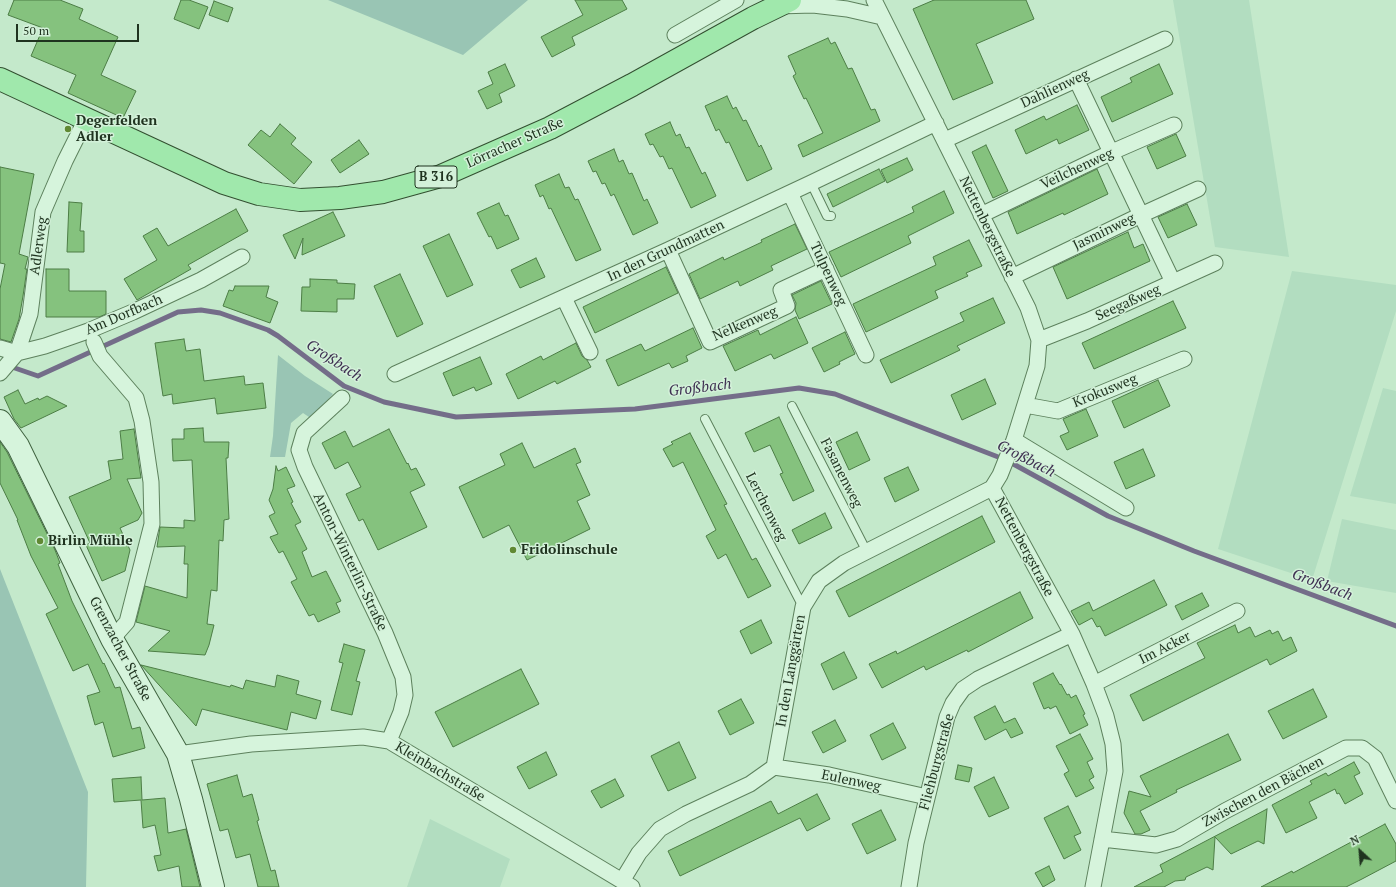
<!DOCTYPE html>
<meta charset="utf-8">
<style>
body{margin:0}
#map{position:relative;width:1396px;height:887px;overflow:hidden;background:#c4e9cb;font-family:"PT Serif",serif}
canvas{display:block}
.north{position:absolute;left:1340px;top:831px;width:40px;height:40px;-webkit-text-stroke:3px #d3f1d9;paint-order:stroke;rotate:334deg;font-size:11px;font-weight:700;line-height:16px;text-align:center;color:#1f331f}
.north::after{content:'';display:block;margin:auto;width:14px;height:18px;background:#1f331f;clip-path:polygon(50% 0,100% 100%,50% 72%,0 100%)}
.scale{position:absolute;left:16px;top:24px;width:123px;height:18px;box-sizing:border-box;border:2px solid #1f331f;border-top:0;padding-left:5px;font-size:12px;line-height:14px;white-space:nowrap;color:#1f331f;-webkit-text-stroke:3px #d3f1d9;paint-order:stroke}
</style>
<div id="map">
<canvas width="1396" height="887"></canvas>
<div class="north">N</div>
<div class="scale">50 m</div>
</div>
<script>
const ctx = document.querySelector('canvas').getContext('2d');
ctx.lineJoin = 'round';
function paint(path, color) { ctx.fillStyle = color; ctx.fill(path, 'evenodd'); }
const shape = rows => new Path2D(rows.map(r => 'M' + r).join(''));
function strokePath(path, color, width, dash) { ctx.strokeStyle = color; ctx.lineWidth = width; ctx.lineCap = dash ? 'butt' : 'round'; ctx.setLineDash(dash || []); ctx.stroke(path); }
function label(font, color, halo, rows, align = 'center') {
  ctx.font = font + ' "PT Serif",serif'; ctx.lineWidth = 3; ctx.setLineDash([]); ctx.textBaseline = 'middle'; ctx.strokeStyle = halo; ctx.fillStyle = color; for (const [text, x, y, turn = 0] of rows) {
    ctx.save(); ctx.translate(x, y); ctx.rotate((+turn || 0) * Math.PI / 180); ctx.textAlign = isNaN(turn) ? turn : align; if (halo) ctx.strokeText(text, 0, 0); ctx.fillText(text, 0, 0); ctx.restore();
  }
}
paint(shape([
 [1173,0,1249,0,1289,257,1215,247],
 [1292,271,1396,285,1396,311,1312,580,1218,549],
 [1383,388,1396,391,1396,504,1350,496],
 [1342,519,1396,530,1396,593,1327,581],
 [430,819,510,859,500,887,407,887]
]), '#b2ddc0');
paint(shape([
 [328,0,528,0,463,55],
 [278,355,305,376,333,394,312,419,303,413,291,423,285,457,270,457,273,436],
 [0,569,88,792,86,887,0,887]
]), '#99c5b4');
strokePath(shape([
 [9,366,38,376,178,312,201,310,220,313,268,330,278,336,344,386,384,402,456,417,635,409,799,388,835,394,1006,460,1108,516,1194,551,1396,626]
]), '#746d89', 5);
const building = shape([
 [14,0,60,0,83,9,79,19,118,37,101,75,136,91,123,118,68,93,76,75,31,56,43,28,8,15,14,0],
 [181,0,189,0,208,7,199,29,174,19,181,0],
 [575,0,622,0,627,9,572,37,575,45,552,57,541,37,583,15,575,0],
 [934,0,1026,0,1034,19,976,44,993,83,953,100,913,9,934,0],
 [214,1,233,8,228,22,209,15,214,1],
 [828,38,831,44,835,42,848,69,852,68,871,110,875,109,880,121,803,157,798,145,823,133,806,98,804,99,793,76,796,74,788,56,828,38],
 [505,64,515,86,499,94,502,102,487,109,478,91,493,84,488,72,505,64],
 [1159,64,1173,94,1112,122,1101,97,1132,82,1130,78,1159,64],
 [727,96,733,109,736,107,743,121,746,120,759,147,761,145,772,169,747,181,729,142,726,143,719,129,716,131,705,106,727,96],
 [1077,105,1089,130,1059,144,1057,139,1026,154,1015,130,1044,116,1046,120,1077,105],
 [670,122,676,136,680,134,686,148,689,147,702,174,705,172,716,196,691,208,672,168,669,169,663,156,660,157,653,144,650,145,645,134,670,122],
 [280,124,296,138,291,144,312,162,294,184,248,145,261,130,270,137,280,124],
 [1176,134,1186,156,1157,169,1147,147,1176,134],
 [359,140,369,154,340,173,331,160,359,140],
 [986,145,1008,191,993,198,972,152,986,145],
 [614,149,619,162,623,160,629,174,632,173,644,201,647,199,658,223,633,235,614,194,611,196,605,183,602,184,596,171,593,172,588,161,614,149],
 [907,158,913,170,887,183,881,170,907,158],
 [0,167,34,174,19,254,28,257,25,269,27,269,23,296,19,319,11,342,0,339,0,289,5,264,0,263,0,167],
 [879,169,885,181,833,207,827,194,879,169],
 [1097,169,1108,194,1064,215,1063,213,1017,234,1008,212,1097,169],
 [559,174,565,188,569,187,575,200,578,199,601,250,576,261,551,208,549,209,543,195,540,197,535,185,559,174],
 [944,191,954,213,908,236,911,243,841,277,829,252,914,212,912,207,944,191],
 [69,202,82,203,80,231,84,231,84,252,67,252,69,202],
 [499,203,505,216,508,215,519,239,497,249,491,236,489,237,477,213,499,203],
 [1187,204,1197,225,1168,238,1158,217,1187,204],
 [236,209,248,231,188,265,191,269,137,300,124,279,157,260,143,236,157,228,168,246,236,209],
 [333,212,345,236,302,255,303,238,295,259,283,235,333,212],
 [795,224,807,249,771,266,773,270,740,286,738,281,700,299,689,274,723,257,724,260,762,242,761,240,795,224],
 [1128,232,1134,248,1143,244,1150,261,1067,299,1053,267,1128,232],
 [449,234,473,285,447,297,423,246,449,234],
 [969,240,982,266,966,273,968,276,935,291,938,298,866,332,853,304,936,265,933,257,969,240],
 [536,258,545,277,520,288,511,270,536,258],
 [666,267,678,293,595,333,583,307,666,267],
 [46,269,69,269,69,291,106,291,106,314,99,317,46,317,46,269],
 [400,274,423,324,397,337,374,286,400,274],
 [310,279,337,280,337,283,355,284,354,299,337,299,337,312,301,311,302,287,310,287,310,279],
 [821,281,832,304,799,319,795,310,796,303,792,295,821,281],
 [235,286,269,286,266,297,278,302,270,323,223,306,229,290,233,291,235,286],
 [993,298,1005,323,957,346,960,350,891,383,880,360,964,321,960,313,993,298],
 [1173,301,1186,328,1094,369,1082,343,1173,301],
 [796,317,808,343,774,359,771,354,735,371,723,346,758,330,760,335,796,317],
 [693,328,702,348,686,356,688,361,672,368,669,363,618,386,606,360,641,344,645,351,693,328],
 [845,332,855,354,839,362,840,364,824,372,812,348,845,332],
 [184,339,186,351,200,349,204,381,244,376,245,385,263,383,266,408,217,414,215,398,173,404,172,394,163,396,155,343,184,339],
 [576,343,582,356,587,360,591,367,557,384,555,381,518,399,506,374,541,356,543,360,576,343],
 [480,357,492,384,476,391,474,387,453,396,443,373,480,357],
 [985,379,996,404,962,420,951,395,985,379],
 [1158,380,1170,406,1124,428,1112,401,1158,380],
 [18,390,25,404,38,398,39,400,47,396,67,406,21,428,14,419,4,397,18,390],
 [1086,409,1098,436,1067,450,1060,436,1069,432,1063,419,1086,409],
 [779,417,814,491,793,501,780,474,783,473,770,445,754,452,745,433,779,417],
 [203,428,204,442,229,442,228,458,226,458,229,519,224,520,223,541,219,540,217,591,211,590,207,624,214,625,209,645,205,655,148,651,170,631,136,622,145,586,187,598,188,564,184,564,185,546,157,547,160,527,184,528,184,520,195,521,192,460,173,461,172,439,184,439,184,429,203,428],
 [134,429,141,478,127,479,142,513,138,520,120,528,130,550,125,571,102,581,86,545,90,543,69,497,111,479,108,461,123,459,120,431,134,429],
 [389,429,407,464,408,463,411,470,416,468,425,485,410,492,427,527,378,550,363,519,359,521,346,494,361,487,348,462,335,469,322,443,345,431,353,447,389,429],
 [857,432,870,460,849,470,836,442,857,432],
 [690,433,727,504,724,505,752,560,756,558,771,586,748,598,726,554,718,559,706,536,716,530,683,462,673,467,663,449,673,444,671,442,690,433],
 [0,442,7,452,55,550,60,563,58,564,72,601,103,664,104,663,115,688,120,687,132,729,140,727,145,748,113,757,103,722,95,725,87,696,100,692,88,664,73,671,46,614,58,608,31,556,17,520,18,520,0,483,0,442],
 [522,443,534,468,575,448,581,462,576,464,590,495,577,501,590,529,527,560,509,525,483,538,459,487,505,465,500,454,522,443],
 [1143,449,1155,476,1126,489,1114,462,1143,449],
 [276,466,278,471,286,467,295,486,287,489,293,502,291,503,301,522,295,525,307,549,302,552,312,577,326,571,341,601,336,603,340,612,318,622,314,614,309,616,291,582,297,579,283,551,279,553,270,537,278,534,269,516,275,513,269,500,273,489,276,466],
 [908,467,919,490,895,502,884,478,908,467],
 [825,513,832,528,799,544,792,530,825,513],
 [982,516,995,542,849,617,836,591,982,516],
 [1154,580,1167,605,1105,636,1100,626,1097,627,1092,618,1079,625,1071,611,1089,602,1093,611,1154,580],
 [1020,592,1033,618,968,652,967,650,926,670,924,666,882,688,869,664,896,651,897,654,1020,592],
 [1202,593,1209,606,1182,620,1175,606,1202,593],
 [761,620,772,643,751,654,740,631,761,620],
 [1235,625,1238,633,1250,627,1255,637,1270,630,1272,634,1278,631,1283,641,1291,637,1297,651,1270,665,1267,659,1143,721,1130,695,1205,658,1197,643,1235,625],
 [344,644,365,650,356,681,360,682,352,715,331,710,343,663,339,662,344,644],
 [844,652,857,678,833,690,821,664,844,652],
 [141,665,230,687,231,685,243,689,246,680,275,687,277,675,299,681,296,694,321,701,316,719,291,712,287,730,202,709,196,726,141,665],
 [521,669,539,704,453,747,435,712,521,669],
 [1053,673,1060,685,1061,684,1067,695,1069,694,1071,698,1076,695,1085,714,1083,715,1088,725,1070,734,1056,706,1050,709,1049,707,1044,709,1033,683,1053,673],
 [1313,689,1327,717,1283,739,1268,711,1313,689],
 [741,699,754,723,730,735,718,711,741,699],
 [995,706,1004,723,1015,718,1023,733,1011,738,1006,729,985,740,974,717,995,706],
 [835,720,846,741,823,753,812,732,835,720],
 [893,723,906,748,882,760,870,735,893,723],
 [1080,734,1093,759,1087,762,1094,777,1089,780,1094,788,1076,797,1064,774,1069,771,1056,746,1080,734],
 [1228,734,1241,760,1176,790,1177,792,1140,811,1150,830,1141,834,1135,834,1124,813,1129,791,1151,797,1140,776,1228,734],
 [679,742,696,778,668,791,651,756,679,742],
 [546,752,557,775,529,789,517,767,546,752],
 [1354,762,1360,773,1354,776,1363,794,1345,804,1339,793,1337,794,1335,789,1309,802,1317,818,1286,833,1272,805,1312,784,1310,781,1326,773,1328,776,1354,762],
 [958,765,972,768,969,782,955,779,958,765],
 [237,775,243,797,252,794,259,820,257,821,271,871,275,870,279,887,258,887,250,854,236,858,228,829,220,831,207,784,237,775],
 [141,777,142,800,165,798,168,833,186,829,200,887,182,887,179,866,158,871,154,856,161,855,155,825,143,828,141,800,114,802,112,779,141,777],
 [994,777,1009,808,989,817,974,787,994,777],
 [615,779,624,796,601,808,591,791,615,779],
 [817,794,830,819,807,831,800,818,680,876,668,851,771,801,778,814,817,794],
 [1068,806,1081,833,1074,836,1081,850,1064,859,1044,818,1068,806],
 [1267,809,1264,844,1258,841,1231,854,1215,837,1213,870,1207,867,1186,877,1185,880,1175,881,1164,887,1134,887,1163,872,1160,865,1267,809],
 [881,810,896,840,867,854,852,824,881,810],
 [1385,824,1396,844,1396,861,1362,879,1346,887,1261,887,1292,871,1293,873,1385,824],
 [1049,866,1055,880,1043,887,1035,873,1049,866]
]);
paint(building, '#85c27e');
strokePath(building, '#4c7d45', 1);
const lane = shape([
 [811,183,827,216,831,216],
 [792,406,867,552],
 [705,419,803,607]
]);
const street = shape([
 [874,0,1028,308,1039,340,1037,366,1014,440,1000,475,992,488],
 [778,6,813,5,847,9,882,17],
 [675,35,736,0],
 [1076,79,1173,282],
 [945,140,1165,39],
 [790,193,866,355],
 [981,215,1112,152,1174,125],
 [668,250,710,342,787,306,781,290,826,269],
 [1012,277,1141,215,1198,189],
 [564,298,590,352],
 [1039,340,1087,321,1215,263],
 [94,342,100,356,136,398,142,421,151,482,152,524,127,622,112,639],
 [0,348,17,353,45,346,88,331,133,312,201,280,242,257],
 [0,373,17,353,30,314,43,212,65,161,86,119],
 [395,374,668,250,811,183,936,123],
 [342,398,304,433,299,450,305,467,385,633,403,677,405,695,401,712,389,741],
 [1025,405,1058,411,1184,359],
 [1014,440,1126,508],
 [992,488,1072,634,1094,684,1106,716,1113,744,1115,771,1093,887],
 [1094,684,1237,611],
 [178,754,251,744,363,737,389,741,632,887],
 [774,767,829,775,927,797],
 [1102,839,1156,845,1177,839,1225,811,1346,748,1362,748,1375,758,1396,801],
 [622,881,639,853,660,829,686,814,750,784,774,767,803,607,819,581,844,563,992,488],
 [909,887,916,843,947,717,953,703,963,689,978,679,1072,634]
]);
const secondary = shape([
 [0,421,18,446,112,639,178,754,191,799,213,887]
]);
const primary = shape([
 [0,79,224,183,259,194,300,200,340,198,383,192,441,176,550,128,632,85,753,18,790,0]
]);
strokePath(lane, '#5d815d', 10);
strokePath(street, '#5d815d', 17);
strokePath(secondary, '#406340', 24);
strokePath(primary, '#324f30', 24);
strokePath(lane, '#d6f4dc', 8);
strokePath(street, '#d6f4dc', 15);
strokePath(secondary, '#d6f4dc', 22);
strokePath(primary, '#a0e8ac', 22);
for (const [x, y, r, color] of [
 [68,129,4,"#608933"],
 [40,541,4,"#608933"],
 [513,550,4,"#608933"]
]) { const dot = new Path2D(); dot.arc(x, y, r, 0, 2 * Math.PI); ctx.fillStyle = color; ctx.fill(dot); strokePath(dot, '#d3f1d9', 1.5); }
for (const [x, y, w] of [
 [436,177,42]
]) { const box = new Path2D(); box.roundRect(x - w / 2, y - 11, w, 22, 3); ctx.fillStyle = '#d3f1d9'; ctx.fill(box); strokePath(box, '#1f331f', 1); }
label('bold 13px', '#1f331f', null, [
 ["B 316",436,177]
]);
label('14px', '#1f331f', '#d3f1d9', [
 ["Dahlienweg",1055,89,-25],
 ["Lörracher Straße",515,143,-24],
 ["Veilchenweg",1077,169,-25],
 ["Nettenbergstraße",987,227,64],
 ["Jasminweg",1104,232,-26],
 ["Adlerweg",39,246,-82],
 ["In den Grundmatten",666,251,-25],
 ["Tulpenweg",828,274,65],
 ["Seegaßweg",1128,303,-24],
 ["Am Dorfbach",124,315,-23],
 ["Nelkenweg",745,324,-23],
 ["Krokusweg",1105,391,-22],
 ["Fasanenweg",841,473,63],
 ["Lerchenweg",766,507,63],
 ["Nettenbergstraße",1024,547,62],
 ["Anton-Winterlin-Straße",350,562,64],
 ["Im Acker",1165,648,-27],
 ["Grenzacher Straße",120,649,62],
 ["In den Langgärten",791,671,-80],
 ["Fliehburgstraße",937,762,-75],
 ["Kleinbachstraße",440,772,31],
 ["Eulenweg",851,781,12],
 ["Zwischen den Bächen",1263,792,-28]
]);
label('bold 14px', '#1f331f', '#d3f1d9', [
 ["Degerfelden",76,121],
 ["Adler",76,137],
 ["Birlin Mühle",48,541],
 ["Fridolinschule",521,550]
], 'left');
label('italic 15px', '#3e3051', '#d3f1d9', [
 ["Großbach",334,361,33],
 ["Großbach",700,388,-7],
 ["Großbach",1026,459,27],
 ["Großbach",1322,585,21]
]);
</script>
